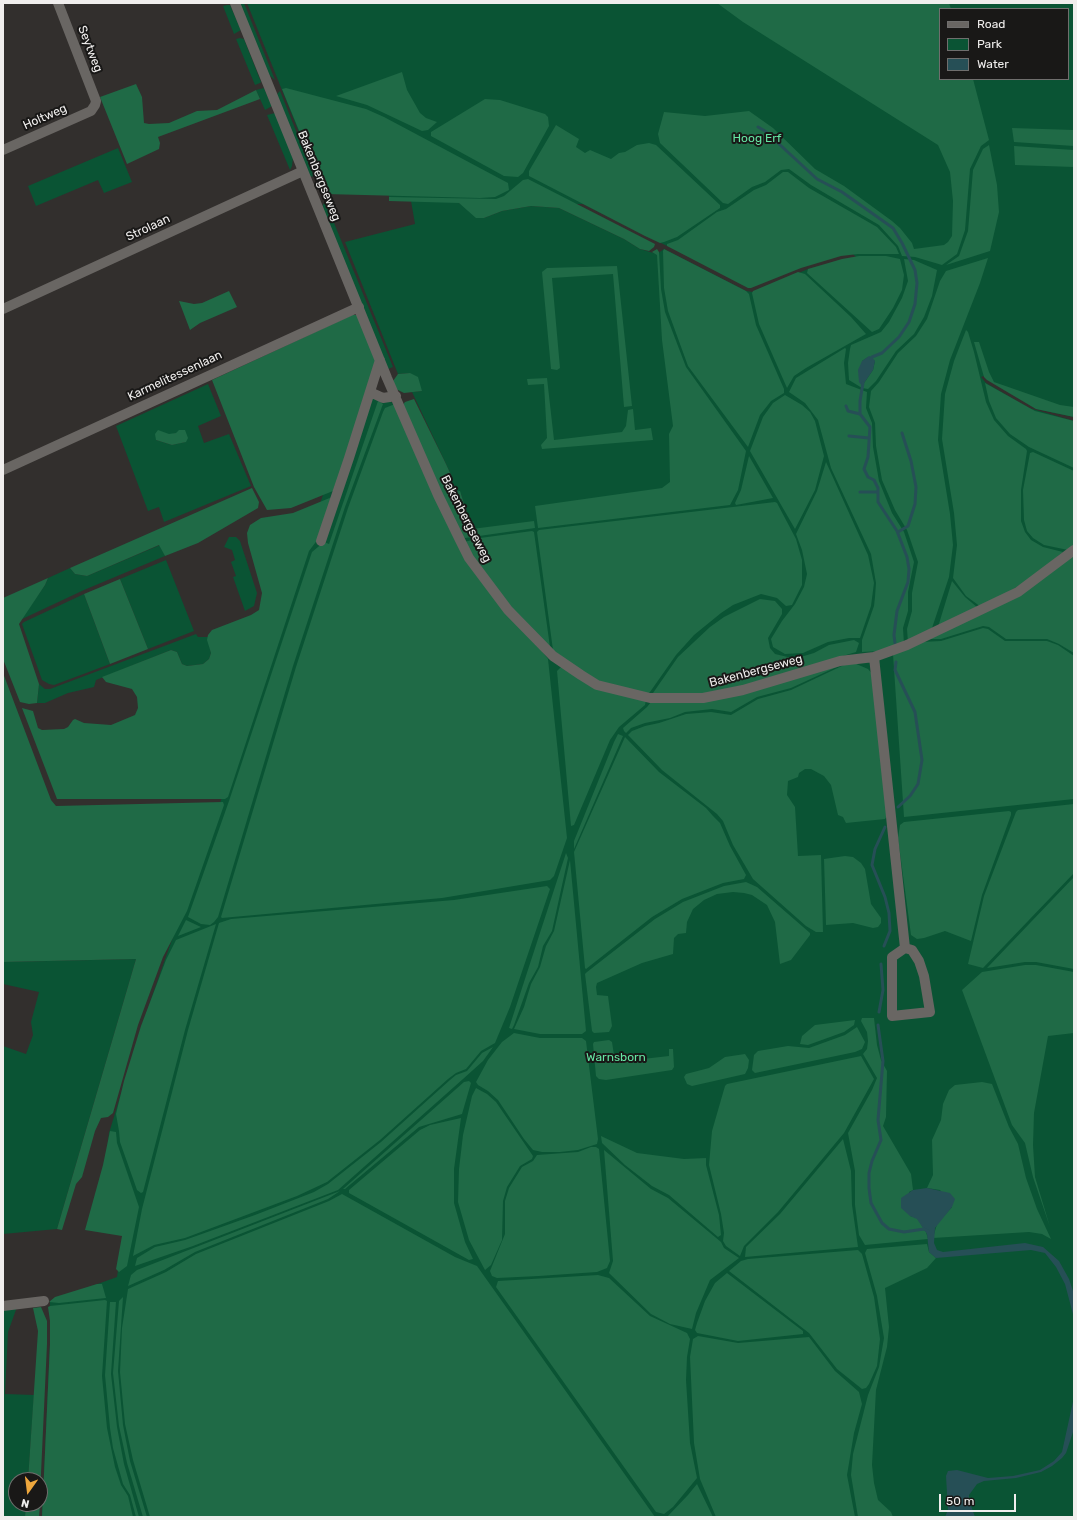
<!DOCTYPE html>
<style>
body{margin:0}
#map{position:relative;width:1077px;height:1520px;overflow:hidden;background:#322f2d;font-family:Rubik,sans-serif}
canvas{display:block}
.frame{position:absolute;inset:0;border:4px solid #f0eeed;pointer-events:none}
.legend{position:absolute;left:939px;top:8px;width:130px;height:72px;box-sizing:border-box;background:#191817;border:1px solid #6f6e6d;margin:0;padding:5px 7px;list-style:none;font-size:12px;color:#f0eeed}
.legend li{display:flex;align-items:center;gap:8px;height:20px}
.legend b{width:20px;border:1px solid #6f6e6d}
.north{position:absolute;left:8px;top:1472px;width:40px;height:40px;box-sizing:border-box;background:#191817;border:1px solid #6f6e6d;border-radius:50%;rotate:194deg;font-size:11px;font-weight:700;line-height:16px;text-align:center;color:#f0eeed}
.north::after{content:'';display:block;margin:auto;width:14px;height:18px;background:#eea73d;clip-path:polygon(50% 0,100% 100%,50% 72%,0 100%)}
.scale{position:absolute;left:939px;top:1494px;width:77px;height:18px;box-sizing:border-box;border:2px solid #f0eeed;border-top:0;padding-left:5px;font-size:12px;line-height:14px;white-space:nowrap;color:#f0eeed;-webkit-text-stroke:3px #191817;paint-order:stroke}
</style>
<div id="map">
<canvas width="1077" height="1520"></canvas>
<div class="frame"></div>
<ul class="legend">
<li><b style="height:5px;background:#696663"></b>Road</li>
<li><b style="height:11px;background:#0a5434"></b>Park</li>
<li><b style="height:11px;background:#264f56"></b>Water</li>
</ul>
<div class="north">N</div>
<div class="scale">50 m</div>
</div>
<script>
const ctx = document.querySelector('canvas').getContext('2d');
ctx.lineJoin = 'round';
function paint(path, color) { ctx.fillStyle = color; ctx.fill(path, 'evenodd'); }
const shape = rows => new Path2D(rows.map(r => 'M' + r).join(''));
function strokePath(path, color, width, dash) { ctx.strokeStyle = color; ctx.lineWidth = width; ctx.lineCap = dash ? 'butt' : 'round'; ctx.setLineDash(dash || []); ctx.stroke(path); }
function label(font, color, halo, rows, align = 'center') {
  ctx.font = font + ' Rubik,sans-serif'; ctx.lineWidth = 4; ctx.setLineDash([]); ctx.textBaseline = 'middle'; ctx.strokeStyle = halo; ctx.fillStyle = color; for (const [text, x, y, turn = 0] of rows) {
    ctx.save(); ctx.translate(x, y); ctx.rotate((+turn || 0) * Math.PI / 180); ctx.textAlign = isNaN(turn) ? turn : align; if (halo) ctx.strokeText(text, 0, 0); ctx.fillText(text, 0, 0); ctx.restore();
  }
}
paint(shape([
 [239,3,244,3,275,80,268,74],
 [247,3,1074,3,1074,417,1036,409,984,376,981,377,986,383,1029,408,1074,421,1074,1517,42,1517,50,1344,50,1301,117,1277,123,1236,107,1150,109,1133,142,1025,220,803,360,384,393,403,472,529,461,494,453,490,451,475,446,464,412,392,422,391,410,373,398,374,345,242,415,224,411,201,389,201,389,195,323,192],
 [940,9,1068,9,1068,79,940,79],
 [459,203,583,204,667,246,853,254,856,257,808,269,753,292,746,291,664,249,657,254,640,249,624,239,559,208,531,206,502,211,484,218],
 [227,5,230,5,241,30,234,34,223,6],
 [240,38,244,39,261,82,260,83,255,85,236,39],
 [264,88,272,106,265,110,256,90],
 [280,91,314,176,309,177,277,94],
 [275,113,293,157,292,166,290,170,267,115],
 [118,148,132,182,104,193,98,180,36,206,28,186],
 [325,201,393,367,388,369,322,207],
 [208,384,221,416,198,426,204,443,229,434,251,486,164,522,159,507,148,511,116,426],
 [176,433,185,442,172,445,156,440],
 [229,537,236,537,240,541,257,593,254,606,245,611,233,577,236,576,231,562,235,560,232,550,224,547],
 [160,545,165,556,84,590,20,620,45,585,48,578,70,568,75,574,87,576],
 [166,560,194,631,148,649,120,579],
 [84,594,110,664,54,685,49,684,42,680,22,624,24,622],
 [196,634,198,637,208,637,211,653,209,659,203,664,187,666,182,664,177,652,171,650,96,680,94,687,68,693,45,703,37,703,39,684,45,689,50,689],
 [136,959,57,1229,3,1234,3,1046,26,1054,33,1035,31,1022,39,992,3,984,3,962],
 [17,1307,8,1332,5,1394,34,1395,28,1480,16,1480,16,1504,26,1504,25,1517,3,1517,3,1309]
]), '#0a5434');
paint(shape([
 [717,3,949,3,951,9,940,9,940,79,973,79,989,140,981,146,970,169,965,230,957,254,942,265,915,257,902,256,898,246,879,225,811,185,789,169,781,170,765,182,752,187,728,204,723,203,660,143,658,134,664,112,705,116,749,111,773,128,815,169,844,186,892,221,900,228,912,243,914,249,944,245,948,242,952,236,953,201,950,172,938,145,743,22],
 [402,72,407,90,420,113,426,118,437,122,428,130,422,131,367,105,336,96],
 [136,84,142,97,144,123,149,124,169,123,197,111,217,110,256,90,260,99,158,137,160,143,159,149,127,164,100,97],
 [286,88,366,109,384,117,508,183,509,190,495,197,480,198,325,194,282,89],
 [485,99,500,100,545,114,548,117,549,126,523,173,518,177,504,176,431,136,431,132],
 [556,125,579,139,576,147,585,153,590,150,611,159,619,153,625,152,637,145,649,143,656,145,720,205,720,208,677,237,664,242,660,243,645,236,529,176,529,171],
 [1012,128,1074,130,1074,146,1014,142],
 [989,145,997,185,999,212,990,251,946,265,959,256,968,231,973,170,983,149],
 [1014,146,1074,150,1074,167,1015,165],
 [783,172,788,172,809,188,877,227,896,247,899,254,858,254,841,256,801,268,751,288,748,288,667,246,667,244,678,240,717,212,726,209,754,190,766,185],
 [528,179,655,244,654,247,649,251,640,249,624,239,559,208,531,206,502,211,484,218,476,218,459,203,389,201,389,197,496,199,504,196,523,180],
 [657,249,659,252,661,289,665,312,686,367,746,451,738,490,730,505,538,528,535,506,662,488,670,482,669,434,673,426,662,340,657,255,652,252],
 [664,249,746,291,749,294,756,325,784,389,784,393,771,401,760,415,748,447,688,366,668,311,664,288,663,251],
 [859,256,886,256,900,259,904,275,902,290,893,308,879,329,872,332,807,273,808,269,842,259],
 [988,258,980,283,950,360,941,394,938,440,950,514,953,545,949,577,932,628,908,643,907,629,912,611,912,593,918,562,907,530,895,510,882,480,876,446,875,423,869,407,871,391,879,382,898,353,916,336,927,319,940,281,946,271],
 [904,259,914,260,937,270,932,296,924,317,914,334,896,351,876,381,868,389,862,388,849,380,848,363,850,349,851,345,881,332,889,322,902,298,908,281],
 [868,357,875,361,873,370,862,386,862,361],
 [617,266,632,406,624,407,613,274,552,278,560,368,557,370,551,369,542,272,547,268],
 [798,272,805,274,851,317,866,334,806,368,794,376,787,388,759,324,752,293,753,291],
 [229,291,237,307,200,323,190,330,179,301,194,304,202,303],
 [352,315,357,315,376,360,336,486,333,491,291,508,267,510,254,487,212,380],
 [966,330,968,332,974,352,986,402,994,420,1008,436,1026,449,1027,451,1021,490,1021,521,1025,532,1031,540,1043,547,1063,552,1017,590,981,607,966,596,953,578,957,545,954,513,942,439,945,394,954,361],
 [974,342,979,342,989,372,994,382,1060,405,1074,407,1074,417,1036,409,987,380,984,377],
 [845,348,846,349,844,363,846,384,867,392,866,408,872,423,873,447,879,481,892,513,904,532,914,562,908,592,908,611,903,628,904,644,881,651,862,652,862,640,874,606,875,597,876,583,871,554,831,468,818,420,805,403,789,392,796,378],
 [410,373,418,377,422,391,404,393,396,389,393,381,398,374],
 [547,378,554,440,622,432,626,426,628,410,633,409,635,430,651,428,653,440,542,449,541,445,547,438,544,384,528,385,527,379],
 [985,383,1035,411,1074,421,1074,468,1029,447,1010,434,996,418,989,401],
 [785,395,802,405,810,412,815,421,824,456,815,490,795,529,750,451,763,417,773,403],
 [414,399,446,464,451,475,453,490,460,491,461,494,472,529,534,521,535,528,465,538,463,537,442,495,403,405,405,402],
 [378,401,383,404,345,507,293,666,218,917,214,922,210,925,201,924,188,917,229,801,312,552,324,542,329,544],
 [395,404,457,542,548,659,567,838,554,876,550,880,442,898,222,918,221,917,296,667,348,508,383,412,385,408],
 [158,430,169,434,176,433,179,430,185,430,188,438,186,442,172,445,156,440,155,434],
 [1033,452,1074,471,1074,547,1068,550,1044,545,1033,538,1027,531,1024,520,1023,490,1030,453],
 [749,456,773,498,736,505,735,503,741,490],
 [826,462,868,555,874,583,871,606,860,638,849,638,828,642,803,653,785,654,773,647,771,639,782,621,795,604,804,587,807,574,802,550,796,534,817,491],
 [252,488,259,502,258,508,198,543,165,556,159,545,87,576,75,574,70,568],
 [332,497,318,539,309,551,228,797,225,799,57,799,22,708,33,711,38,728,42,730,64,729,68,727,73,720,75,719,84,723,111,725,135,715,138,708,137,697,132,689,106,682,102,677,171,650,177,652,182,664,187,666,203,664,209,659,211,653,207,640,208,635,212,630,251,615,259,610,262,593,248,543,247,533,250,525,261,518,293,513],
 [775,502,777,503,796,539,802,560,802,585,792,605,786,606,777,598,761,594,733,605,721,613,694,635,676,655,650,692,647,694,599,682,583,673,553,650,537,532,539,530],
 [532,531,534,532,550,647,530,629,491,583,464,542,480,538],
 [1074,554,1074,653,1059,644,1047,639,1006,639,989,627,983,626,941,639,926,639],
 [48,578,45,585,19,624,39,684,37,703,29,704,20,702,3,659,3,598],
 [120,579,148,649,110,664,84,594],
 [952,581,965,597,978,608,938,627],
 [760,599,775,601,782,609,782,614,768,638,770,648,775,654,792,658,804,656,814,653,829,645,854,640,859,643,856,652,743,686,703,694,653,693,678,657,710,627,724,617],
 [983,628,988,629,1005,641,1047,641,1058,645,1074,656,1074,799,904,817,893,654,921,642,941,641],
 [854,663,868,669,874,676,888,814,885,819,846,823,843,817,838,815,831,785,824,776,811,769,805,769,799,773,798,777,788,781,787,795,795,807,798,856,821,855,823,932,816,932,806,926,753,879,733,845,723,821,717,814,662,770,628,735,632,731,645,726,659,723,686,714,711,712,731,715,758,699,791,690,846,664],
 [841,665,791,688,757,697,731,712,712,709,685,712,670,718,645,723,631,728,626,733,624,731,623,728,647,707,651,702,658,703],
 [562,666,646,700,645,705,619,727,610,740,574,825,571,826,557,671],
 [3,673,51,800,56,806,223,802,224,805,187,911,163,957,138,1025,113,1113,108,1117,101,1118,95,1131,82,1177,76,1184,62,1230,57,1229,136,959,3,962],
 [618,734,623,736,574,849,574,841,614,742],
 [625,737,659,772,706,808,713,816,720,823,730,846,746,875,744,879,723,883,682,899,652,917,586,969,585,968,574,852],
 [1074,804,1074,873,983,968,968,964,984,896,1016,812,1018,810],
 [1009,811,1011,812,1011,815,982,895,971,941,945,931,924,938,917,939,911,935,898,838,900,825,904,822],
 [566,853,568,858,552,931,543,946,538,967,529,983,514,1025,512,1029,509,1028],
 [845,856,853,857,861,863,865,869,871,904,881,918,881,923,878,927,873,928,853,923,826,925,824,859],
 [570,860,586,1031,582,1034,540,1034,514,1029,524,1007,531,984,540,967,546,946,554,931],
 [1074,877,1074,969,1036,962,1025,962,987,968],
 [746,882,757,887,810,933,810,935,791,960,780,964,775,922,767,905,752,895,744,893,733,892,717,894,704,900,693,909,687,922,686,933,678,934,674,938,673,954,642,963,597,983,596,987,597,995,608,996,612,1026,609,1032,594,1033,592,1031,585,974,587,972,655,919,683,902,724,886],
 [547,886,550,889,510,1007,495,1043,481,1051,466,1069,456,1073,448,1079,380,1140,327,1182,297,1196,185,1238,154,1245,133,1256,142,1209,188,1030,219,923,231,919,454,900],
 [186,920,201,927,178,936],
 [216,924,185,1030,143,1192,141,1193,137,1190,120,1142,119,1131,116,1114,124,1081,141,1026,166,960,176,940],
 [1025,965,1036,965,1074,972,1074,1033,1048,1036,1034,1113,1033,1145,1035,1177,1050,1227,1033,1177,1025,1143,1012,1125,962,990,982,972],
 [862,1018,874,1018,877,1045,881,1060,887,1071,886,1117,883,1126,911,1174,913,1190,909,1192,910,1216,917,1218,926,1232,928,1239,865,1245,859,1235,855,1205,855,1171,848,1133,872,1090,877,1078,863,1054,867,1049,868,1041,867,1032,861,1021],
 [855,1020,854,1025,844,1032,808,1045,800,1044,802,1036,815,1025],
 [857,1027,865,1042,862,1049,855,1052,755,1073,752,1070,754,1055,758,1051,788,1046,809,1048,845,1035],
 [514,1033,540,1038,582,1038,586,1041,598,1139,597,1144,578,1150,560,1152,542,1152,533,1150,524,1139,498,1100,488,1091,478,1085,476,1082,488,1060,502,1042],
 [609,1040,612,1042,614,1055,624,1054,625,1061,669,1056,669,1049,673,1049,674,1067,672,1070,606,1080,599,1079,596,1076,593,1044,594,1042],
 [493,1047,483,1061,463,1079,338,1190,193,1246,135,1266,137,1258,155,1247,185,1240,255,1215,314,1192,328,1184,381,1142,450,1080,456,1075,467,1071,482,1053],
 [745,1054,749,1060,748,1068,745,1074,692,1086,687,1084,684,1077,686,1074,709,1068,725,1057],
 [861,1056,874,1079,844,1133,778,1212,744,1246,740,1256,726,1246,723,1241,724,1233,721,1214,709,1165,712,1131,725,1086,727,1084],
 [469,1081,471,1083,462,1114,419,1127,345,1189,343,1189,464,1082],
 [982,1082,992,1084,1009,1127,1018,1144,1026,1178,1037,1209,1051,1239,1042,1234,1029,1232,933,1238,937,1224,952,1207,940,1190,927,1188,933,1175,932,1140,941,1120,943,1104,949,1090,955,1085],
 [476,1088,487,1094,496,1102,533,1156,532,1159,520,1166,507,1187,503,1201,502,1240,491,1265,485,1270,469,1240,458,1202,459,1169,463,1135,472,1096],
 [461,1118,454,1169,454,1203,465,1242,473,1259,469,1260,349,1193,349,1190,420,1130,430,1125],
 [110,1131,116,1132,117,1143,139,1207,127,1266,119,1272,116,1269,122,1236,85,1230,103,1165],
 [601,1136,637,1153,684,1159,706,1158,706,1165,719,1215,721,1235,718,1237,669,1195,652,1186,625,1165,602,1143],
 [843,1139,851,1171,852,1205,858,1247,745,1257,746,1247,780,1214],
 [591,1147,596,1147,599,1149,610,1261,607,1268,597,1272,539,1276,497,1278,492,1276,490,1271,505,1234,505,1201,509,1188,522,1167,533,1161,537,1155,578,1152],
 [604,1150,651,1189,668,1198,721,1242,724,1248,739,1258,710,1280,696,1313,692,1329,670,1324,651,1314,609,1273,613,1261],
 [340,1191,328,1199,195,1252,164,1270,128,1286,131,1275,137,1270],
 [342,1194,455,1257,477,1266,655,1517,150,1517,133,1460,125,1424,120,1372,122,1328,128,1289,166,1272,196,1254,329,1201],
 [927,1244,929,1252,936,1258,927,1268,885,1288,889,1327,887,1347,876,1390,872,1465,874,1483,878,1500,891,1512,893,1517,858,1517,851,1475,853,1454,868,1395,879,1367,884,1338,877,1296,865,1253,867,1249],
 [858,1250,862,1254,874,1297,880,1339,877,1366,869,1384,866,1388,862,1389,837,1369,809,1333,729,1271,741,1261,748,1259],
 [727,1273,803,1331,803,1334,738,1341,697,1333,695,1330,697,1323,705,1301,715,1283],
 [598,1275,609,1278,650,1316,687,1333,690,1339,687,1357,686,1380,690,1443,697,1478,673,1507,664,1514,656,1512,496,1287,498,1281],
 [97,1284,102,1284,106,1298,59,1303,49,1302,55,1297],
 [123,1297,118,1371,123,1425,130,1461,147,1517,143,1517,127,1463,119,1426,113,1373,119,1301],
 [105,1300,107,1301,102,1376,107,1428,115,1467,121,1485,128,1496,133,1517,42,1517,50,1344,50,1321,48,1307,50,1306],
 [110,1302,116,1302,111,1374,117,1427,124,1464,139,1517,136,1517,130,1495,123,1484,113,1448,110,1428,105,1375],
 [41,1307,47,1321,47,1344,40,1495,40,1480,28,1480,38,1331,33,1308],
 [698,1336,738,1343,809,1337,835,1371,859,1392,862,1404,854,1433,847,1475,855,1517,716,1517,700,1479,694,1443,690,1357,693,1339],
 [697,1484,713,1517,667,1517,688,1495],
 [26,1504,40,1504,39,1517,25,1517]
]), '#1f6a46');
paint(shape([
 [869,356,872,357,875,361,873,370,862,386,859,382,858,370,862,361],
 [927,1188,950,1193,955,1199,952,1207,935,1228,934,1243,937,1250,943,1252,1025,1243,1043,1247,1059,1261,1069,1279,1074,1294,1074,1318,1065,1284,1056,1267,1045,1253,1031,1250,936,1258,929,1252,927,1234,917,1219,910,1216,901,1208,901,1198,913,1190],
 [1074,1397,1074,1429,1066,1453,1062,1458,1052,1466,1041,1472,1016,1478,984,1481,977,1484,969,1495,969,1500,975,1517,945,1517,948,1510,946,1476,948,1471,957,1470,988,1478,1013,1476,1040,1470,1054,1461,1062,1452]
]), '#264f56');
strokePath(shape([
 [758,127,765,131,817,179,842,192,893,228,902,243,915,270,917,283,915,304,909,322,899,337,882,353,872,357,871,359],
 [863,383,860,401,860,414,870,427,868,457,864,469,868,477,874,480,878,488,878,502,897,531,907,557,909,569,908,582,897,611,894,635,895,643],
 [846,406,848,411,860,414],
 [849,436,869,438],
 [860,492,878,492],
 [898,532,908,526,915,504,916,487,911,461,902,433],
 [896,662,895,670,915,712,922,760,918,784,910,796,898,807],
 [884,946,890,931,889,913,885,897,872,865,875,849,885,827],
 [879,1012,883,990,881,964],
 [878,1025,883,1061,878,1120,881,1140,872,1161,869,1173,869,1188,871,1203,882,1223,889,1229,904,1232,924,1229,928,1231]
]), '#264f56', 3);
strokePath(shape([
 [235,3,387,378,438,495,460,540,469,558,508,610,553,656,581,675,597,685,650,698,703,698,743,690,840,661,874,657,907,645,1018,592,1074,550],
 [3,150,91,111,95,105,96,101,58,3],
 [3,309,303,171],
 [370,392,383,398,396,396],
 [3,470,359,307],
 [321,541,349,458,380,360],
 [874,657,905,948],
 [905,948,912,950,919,961,924,976,930,1012,892,1016,892,957,905,948],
 [3,1306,44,1301]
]), '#696663', 10);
label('12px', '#f0eeed', '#191817', [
 ["Seytweg",90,49,69],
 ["Holtweg",45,117,-24],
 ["Bakenbergseweg",319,176,68],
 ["Strolaan",148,228,-25],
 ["Karmelitessenlaan",175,376,-25],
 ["Bakenbergseweg",466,519,63],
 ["Bakenbergseweg",756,671,-15]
]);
label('12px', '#66e6a4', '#191817', [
 ["Hoog Erf",757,139],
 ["Warnsborn",616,1058]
]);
</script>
